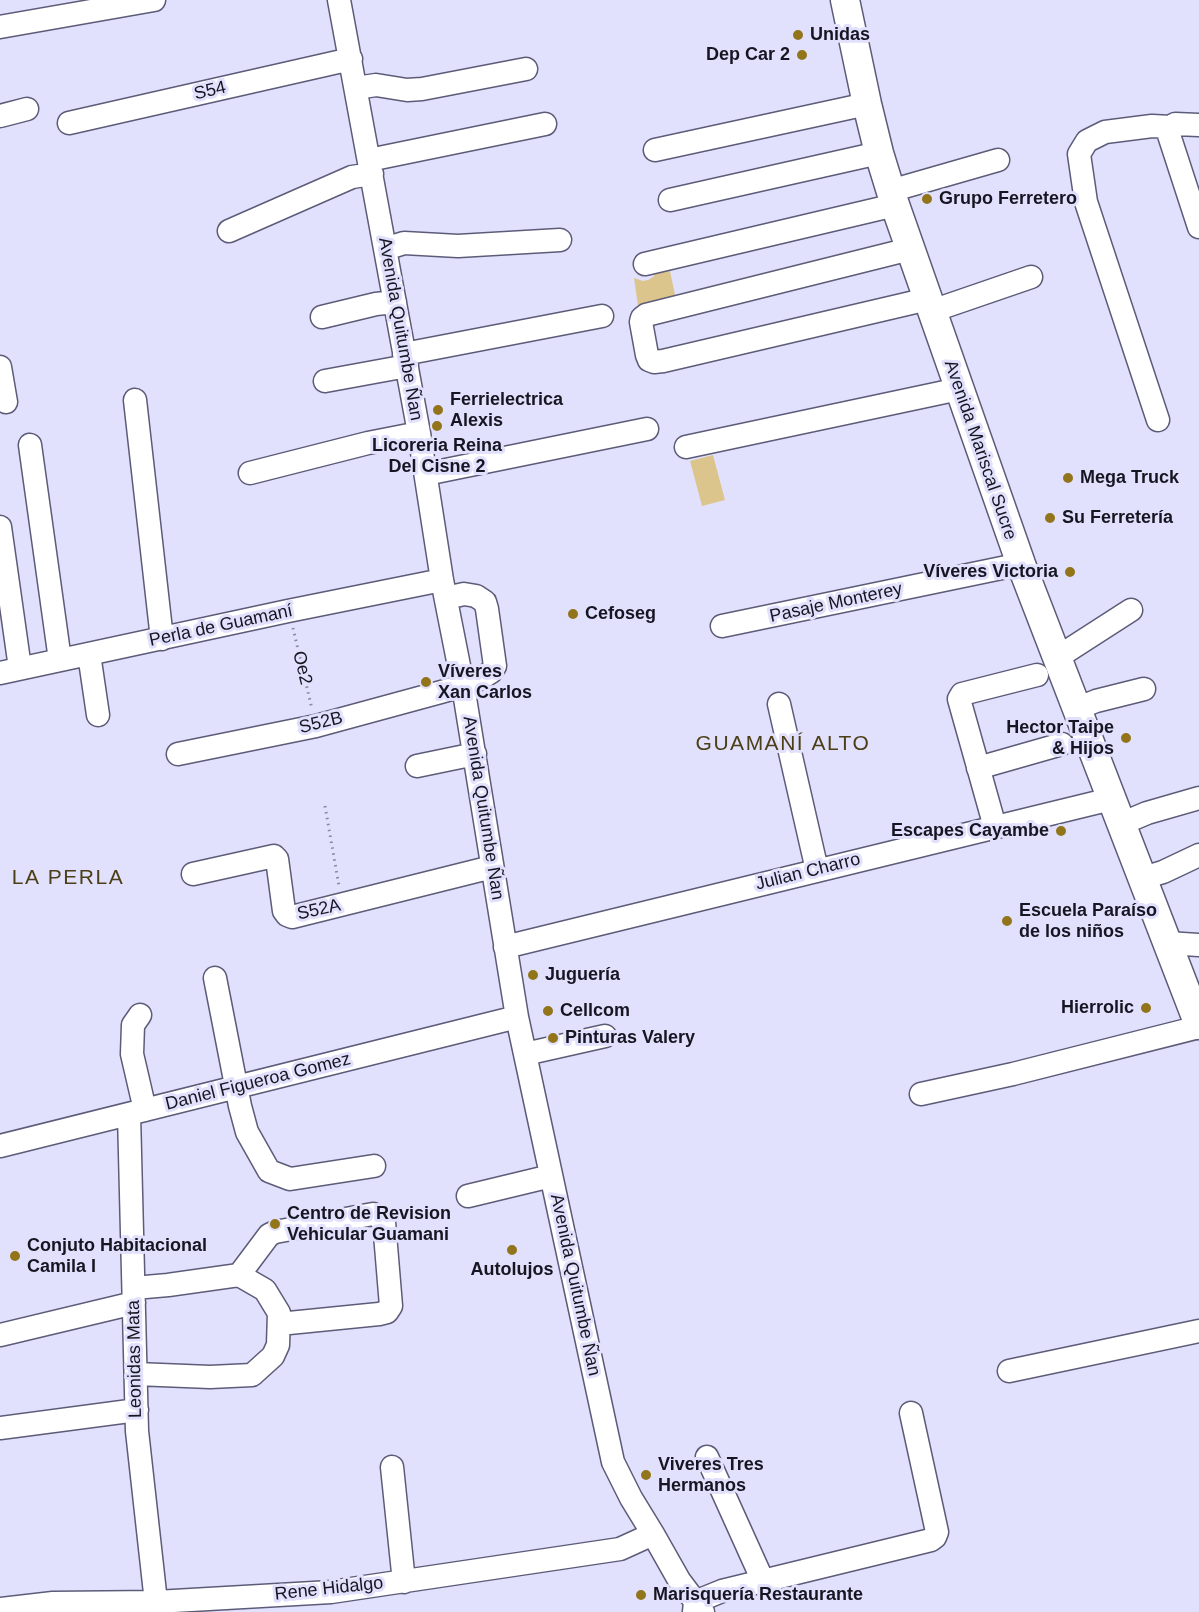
<!DOCTYPE html>
<html>
<head>
<meta charset="utf-8">
<style>
  body { margin:0 }
  canvas { display:block; background:#e1e1fd }
</style>
</head>
<body>
<canvas width="1199" height="1612"></canvas>
<script>
const ctx = document.querySelector('canvas').getContext('2d');
ctx.lineJoin = 'round';
function fillPath(path, color) { ctx.fillStyle = color; ctx.fill(path, 'evenodd'); }
const poly = rows => new Path2D(rows.map(r => 'M' + r).join(''));
function stroke(path, color, width, dash) { ctx.strokeStyle = color; ctx.lineWidth = width; ctx.lineCap = dash ? 'butt' : 'round'; ctx.setLineDash(dash || []); ctx.stroke(path); }
function write(font, color, halo, rows, align = 'center') {
  ctx.font = font + ' Helvetica,sans-serif'; ctx.lineWidth = 6; ctx.setLineDash([]); ctx.textBaseline = 'middle'; ctx.strokeStyle = halo; ctx.fillStyle = color; for (const [text, x, y, turn = 0] of rows) {
    ctx.save(); ctx.translate(x, y); ctx.rotate((+turn || 0) * Math.PI / 180); ctx.textAlign = isNaN(turn) ? turn : align; if (halo) ctx.strokeText(text, 0, 0); ctx.fillText(text, 0, 0); ctx.restore();
  }
}
const green = poly([
  [670,271,677,304,639,313,634,278,643,281,648,280,653,277,656,273],
  [713,455,725,500,702,506,690,461]
]);
const path = poly([
  [293,628,312,709],
  [325,806,339,886]
]);
const minor = poly([
  [339,0,419,433,442,580,463,686,517,1017,613,1462,631,1498,653,1534,679,1580,703,1612],
  [0,27,154,0],
  [356,88,376,85,407,90,422,89,526,69],
  [0,116,27,109],
  [69,123,351,59],
  [1199,125,1175,124,1171,127,1168,132,1199,227],
  [655,150,867,104],
  [369,160,545,124],
  [890,191,998,160],
  [670,200,879,153],
  [229,231,352,177,372,174],
  [385,249,404,243,458,246,560,240],
  [910,249,646,315,642,318,641,322,647,355,649,360,654,362,663,361,928,299],
  [645,264,895,205],
  [932,311,1031,277],
  [322,317,376,304,395,302],
  [404,354,602,316],
  [0,367,6,402],
  [325,381,407,366],
  [135,400,162,639],
  [1158,420,1086,202,1079,154,1087,141,1105,132,1152,126,1171,127],
  [30,445,60,660],
  [686,447,959,389],
  [250,473,368,443,419,433],
  [426,474,647,429],
  [0,527,20,668],
  [722,626,1021,564],
  [89,654,98,715],
  [1058,657,1131,610],
  [0,673,288,611,442,580],
  [779,704,817,870],
  [1076,709,1096,701,1144,689],
  [178,754,316,726,463,686,480,679,491,672,495,666,487,609,485,602,476,596,464,594,446,598],
  [417,766,475,754],
  [978,768,1062,744],
  [1121,824,1147,813,1199,798],
  [995,827,959,699,962,694,1037,675],
  [193,874,274,856,277,859,284,911,287,915,292,917,492,867],
  [1143,878,1163,872,1199,855],
  [1167,943,1199,945],
  [505,947,1111,799],
  [215,978,240,1106,247,1132,269,1171,290,1179,374,1166],
  [140,1015,133,1025,132,1054,145,1110],
  [525,1054,605,1036],
  [921,1094,1013,1074,1199,1027],
  [129,1114,137,1431,156,1602],
  [0,1146,517,1017],
  [468,1196,551,1176],
  [134,1288,168,1285,239,1275,269,1235,275,1232,373,1214,379,1217,384,1222,391,1306,387,1312,379,1314,279,1324],
  [0,1335,134,1303],
  [1009,1371,1199,1331],
  [136,1374,210,1377,252,1375,273,1356,278,1345,279,1313,265,1290,239,1275],
  [0,1428,137,1410],
  [707,1457,763,1581],
  [392,1467,404,1582],
  [0,1609,53,1603,156,1602,331,1592,620,1549,653,1534],
  [694,1612,695,1602,722,1591,931,1540,935,1537,937,1532,911,1413]
]);
const major = poly([
  [845,0,867,104,879,153,895,205,1021,564,1199,1025]
]);
const markers = [
  [798,35,6,"#92751b"],
  [802,55,6,"#92751b"],
  [927,199,6,"#92751b"],
  [438,410,6,"#92751b"],
  [437,426,6,"#92751b"],
  [1068,478,6,"#92751b"],
  [1050,518,6,"#92751b"],
  [1070,572,6,"#92751b"],
  [573,614,6,"#92751b"],
  [426,682,6,"#92751b"],
  [1126,738,6,"#92751b"],
  [1061,831,6,"#92751b"],
  [1007,921,6,"#92751b"],
  [533,975,6,"#92751b"],
  [1146,1008,6,"#92751b"],
  [548,1011,6,"#92751b"],
  [553,1038,6,"#92751b"],
  [275,1224,6,"#92751b"],
  [512,1250,6,"#92751b"],
  [15,1256,6,"#92751b"],
  [646,1475,6,"#92751b"],
  [641,1595,6,"#92751b"]
];
const poiNames = [
  ["Unidas",810,35],
  ["Dep Car 2",790,55,"right"],
  ["Grupo Ferretero",939,199],
  ["Ferrielectrica",450,400],
  ["Alexis",450,421],
  ["Licoreria Reina",437,446,"center"],
  ["Del Cisne 2",437,467,"center"],
  ["Mega Truck",1080,478],
  ["Su Ferretería",1062,518],
  ["Víveres Victoria",1058,572,"right"],
  ["Cefoseg",585,614],
  ["Víveres",438,672],
  ["Xan Carlos",438,693],
  ["Hector Taipe",1114,728,"right"],
  ["& Hijos",1114,749,"right"],
  ["Escapes Cayambe",1049,831,"right"],
  ["Escuela Paraíso",1019,911],
  ["de los niños",1019,932],
  ["Juguería",545,975],
  ["Hierrolic",1134,1008,"right"],
  ["Cellcom",560,1011],
  ["Pinturas Valery",565,1038],
  ["Centro de Revision",287,1214],
  ["Vehicular Guamani",287,1235],
  ["Conjuto Habitacional",27,1246],
  ["Camila I",27,1267],
  ["Autolujos",512,1270,"center"],
  ["Viveres Tres",658,1465],
  ["Hermanos",658,1486],
  ["Marisquería Restaurante",653,1595]
];
const streetNames = [
  ["S54",210,91,-13],
  ["Avenida Quitumbe Ñan",400,329,80],
  ["Avenida Mariscal Sucre",980,450,71],
  ["Pasaje Monterey",836,603,-12],
  ["Perla de Guamaní",221,626,-12],
  ["Oe2",302,668,76],
  ["S52B",321,723,-14],
  ["Avenida Quitumbe Ñan",483,808,81],
  ["Julian Charro",808,872,-14],
  ["S52A",319,910,-12],
  ["Daniel Figueroa Gomez",258,1082,-14],
  ["Avenida Quitumbe Ñan",575,1285,78],
  ["Leonidas Mata",135,1359,-91],
  ["Rene Hidalgo",329,1589,-6]
];
const quarterNames = [
  ["GUAMANÍ ALTO",783,744],
  ["LA PERLA",68,878]
];
fillPath(green, '#dbc58c');
stroke(minor, '#5c5c79', 25);
stroke(major, '#5c5c79', 31);
stroke(path, '#89899e', 3, [1.5, 4.5]);
stroke(minor, '#fff', 22);
stroke(major, '#fff', 28);
for (const [x, y, r, color] of markers) { const dot = new Path2D(); dot.arc(x, y, r, 0, 2 * Math.PI); ctx.fillStyle = color; ctx.fill(dot); stroke(dot, '#e1e1fd', 2); }
write('bold 18px', '#161622', '#e1e1fd', poiNames, 'left');
write('18px', '#161622', '#e1e1fd', streetNames);
ctx.letterSpacing = '1.5px';
write('21px', '#4c3e16', '#e1e1fd', quarterNames);
ctx.letterSpacing = '0px';
</script>
</body>
</html>
